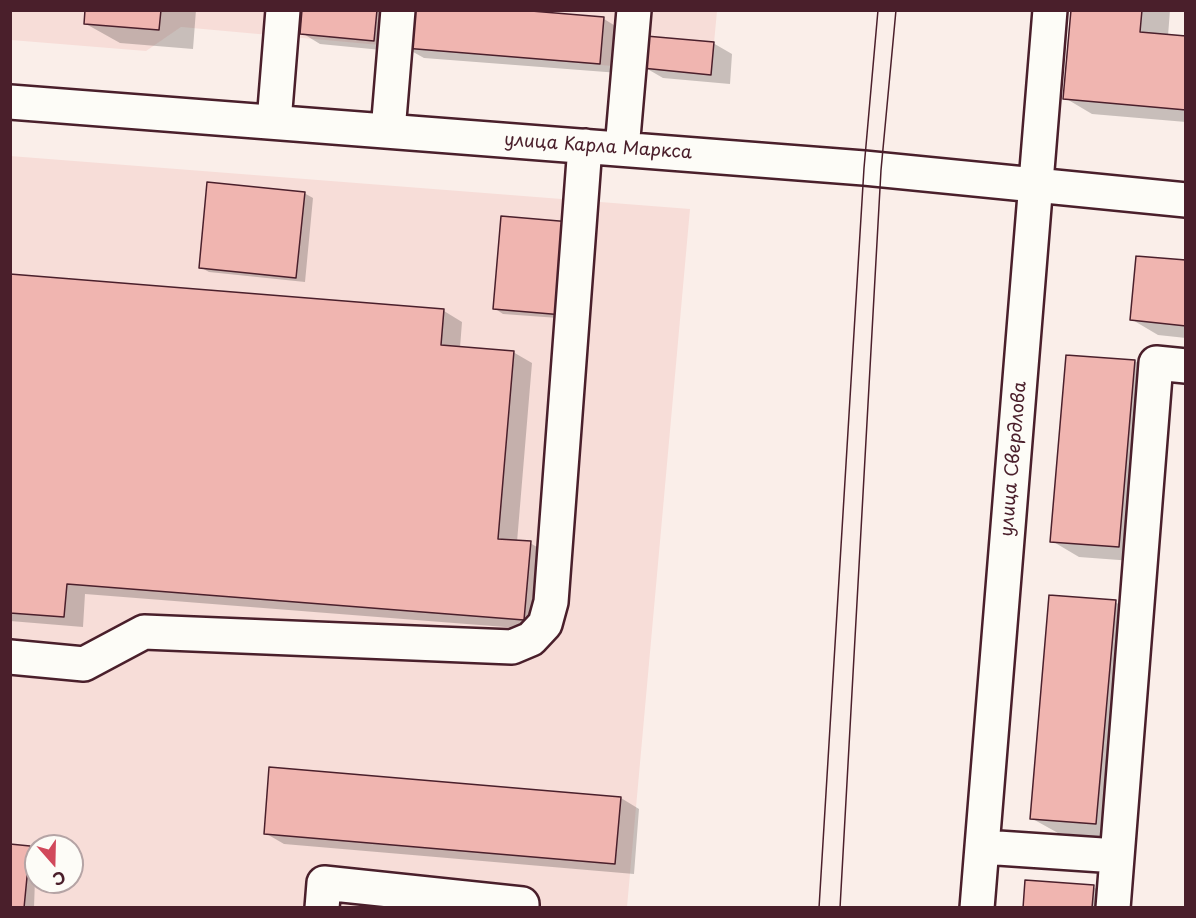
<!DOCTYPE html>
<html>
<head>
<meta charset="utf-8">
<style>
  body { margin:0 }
  #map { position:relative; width:1196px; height:918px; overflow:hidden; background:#faeee9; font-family:"Playpen Sans",sans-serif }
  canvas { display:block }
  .frame { position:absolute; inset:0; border:12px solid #4a1f2b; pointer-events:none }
  .north { position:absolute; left:24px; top:834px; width:60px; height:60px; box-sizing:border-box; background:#fdfcf7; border:2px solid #b5a4a5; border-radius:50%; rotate:160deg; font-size:16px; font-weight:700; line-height:24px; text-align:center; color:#4a1f2b }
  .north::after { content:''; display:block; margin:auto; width:21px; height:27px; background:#d1495b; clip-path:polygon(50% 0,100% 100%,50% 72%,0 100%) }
</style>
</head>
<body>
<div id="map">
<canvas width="1196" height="918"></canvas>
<div class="frame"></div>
<div class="north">С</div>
</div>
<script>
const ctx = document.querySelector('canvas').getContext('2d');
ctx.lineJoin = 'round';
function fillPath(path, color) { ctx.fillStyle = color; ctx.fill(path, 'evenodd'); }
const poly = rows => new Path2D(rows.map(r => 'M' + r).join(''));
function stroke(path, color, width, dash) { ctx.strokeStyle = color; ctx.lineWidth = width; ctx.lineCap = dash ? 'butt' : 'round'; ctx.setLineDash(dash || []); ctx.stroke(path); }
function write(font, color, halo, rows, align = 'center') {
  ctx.font = font + ' "Playpen Sans",sans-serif'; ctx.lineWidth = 6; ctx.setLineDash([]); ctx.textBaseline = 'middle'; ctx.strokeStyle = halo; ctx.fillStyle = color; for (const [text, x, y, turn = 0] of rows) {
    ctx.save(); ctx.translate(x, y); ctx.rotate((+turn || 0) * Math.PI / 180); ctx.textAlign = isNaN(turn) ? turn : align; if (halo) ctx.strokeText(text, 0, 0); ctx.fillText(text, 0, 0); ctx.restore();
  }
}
const built = poly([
  [10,11,717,11,711,75,181,27,146,51,11,40],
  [10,156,690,209,627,907,11,907],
  [36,846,72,846,72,882,36,882]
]);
const shadow = poly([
  [87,10,196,10,193,49,120,43,86,24],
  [304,10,397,10,392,51,320,44,302,33],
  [1073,10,1170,10,1168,36,1186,38,1186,122,1092,114,1065,98],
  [604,19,622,30,619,73,424,58,406,48],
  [713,43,732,54,730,84,663,78,644,67],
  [304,193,313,198,305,282,209,272,200,267],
  [571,223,572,319,503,314,494,308],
  [1186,262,1186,338,1158,335,1131,319],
  [10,276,444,311,462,322,460,348,513,352,532,363,517,542,530,543,549,554,543,630,85,594,83,627,10,621],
  [1135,361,1162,377,1146,562,1079,557,1052,541],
  [1115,602,1142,617,1123,839,1058,833,1031,818],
  [621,798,639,809,634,874,284,844,265,833],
  [10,846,30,848,36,851,34,908,10,908],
  [1093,887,1121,903,1120,908,1024,908]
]);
const building = poly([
  [85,10,161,10,159,30,84,24,85,10],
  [302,10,377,10,374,41,300,34,302,10],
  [407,10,519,10,604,17,600,64,404,48,407,10],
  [1071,10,1142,10,1140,32,1186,36,1186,110,1063,99,1071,10],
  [646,36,714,42,711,75,642,68,646,36],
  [207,182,305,192,296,278,199,268,207,182],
  [501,216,571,222,563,315,493,309,501,216],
  [1136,256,1186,260,1186,326,1130,320,1136,256],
  [10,274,444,309,441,345,514,351,498,539,531,541,524,620,67,584,64,617,10,613,10,274],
  [1066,355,1135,360,1119,547,1050,542,1066,355],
  [1049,595,1116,600,1096,824,1030,819,1049,595],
  [269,767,621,797,615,864,264,834,269,767],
  [10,844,30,846,24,908,10,908,10,844],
  [1025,880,1094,885,1092,908,1023,908,1025,880]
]);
const minor = poly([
  [10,102,864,168,1186,200],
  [274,122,283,10],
  [388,131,398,10],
  [622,149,634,10],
  [10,657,84,664,144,632,512,647,531,639,545,624,551,602,585,146],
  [983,847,1117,856],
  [322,908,324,883,522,904,522,908],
  [977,908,1050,10],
  [1113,908,1156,363,1186,366]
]);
const tram = poly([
  [819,908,864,168,878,10],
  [840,908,881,170,896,10]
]);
const streetNames = [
  ["улица Карла Маркса",598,147,4],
  ["улица Свердлова",1014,459,-85]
];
fillPath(built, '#f7ddd8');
fillPath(shadow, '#0003');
fillPath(building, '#f0b5b0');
stroke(building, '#4a1f2b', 1.5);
stroke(minor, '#4a1f2b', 38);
stroke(minor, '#fdfcf7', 33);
stroke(tram, '#4a1f2b', 1.5);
write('18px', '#4a1f2b', '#fdfcf7', streetNames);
</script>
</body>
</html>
